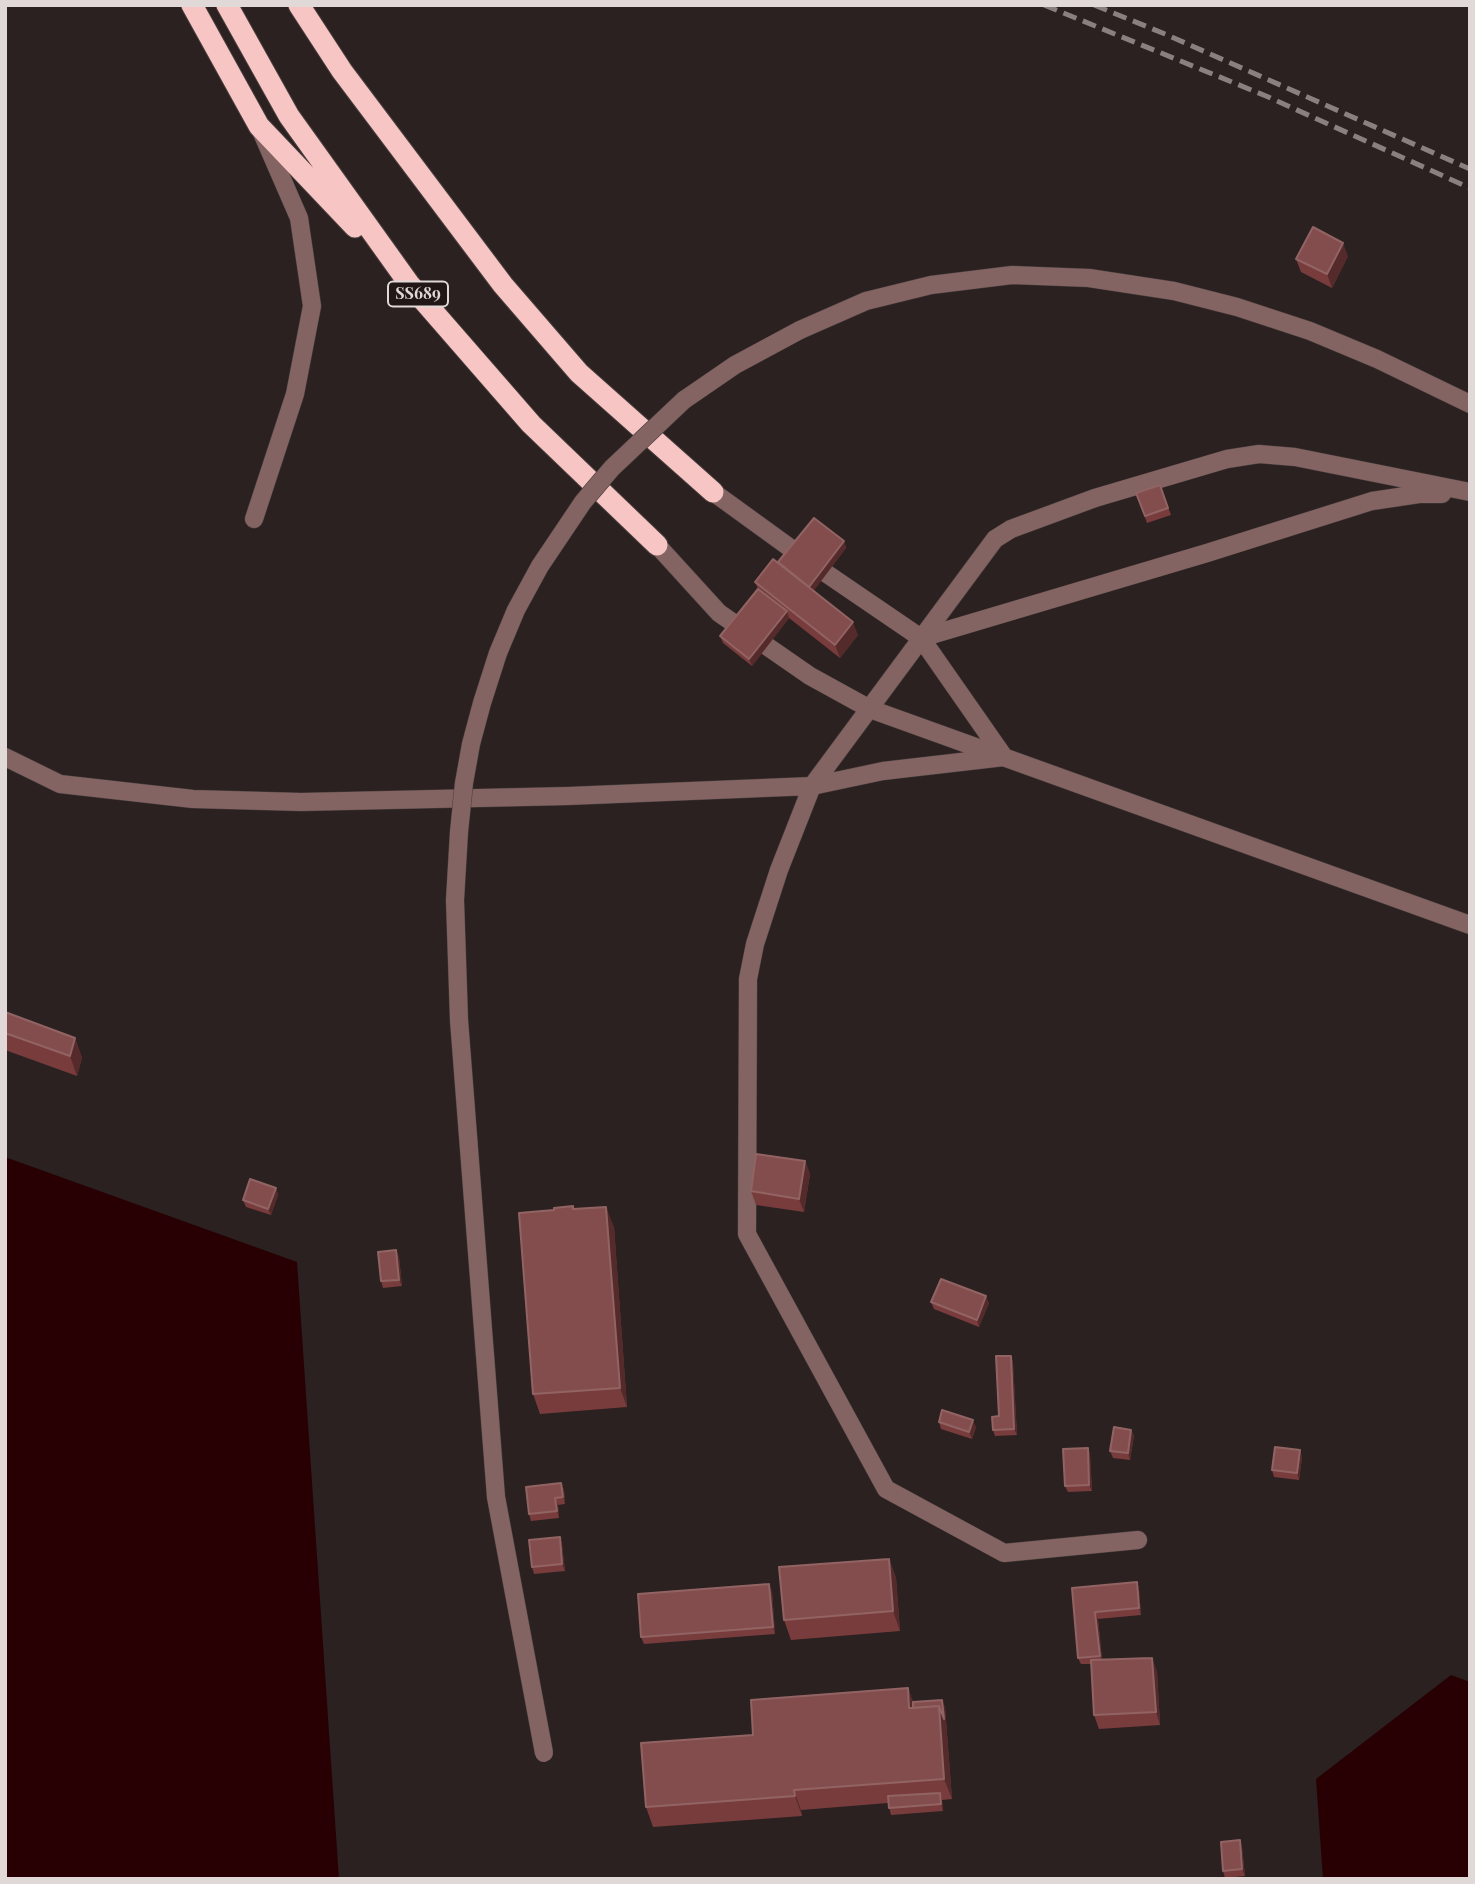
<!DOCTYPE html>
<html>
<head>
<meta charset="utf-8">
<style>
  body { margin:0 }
  #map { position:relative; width:1475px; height:1884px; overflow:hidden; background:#2b2120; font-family:"Playfair Display",serif }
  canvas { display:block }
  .frame { position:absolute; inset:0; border:7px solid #e0d9d8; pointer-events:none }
</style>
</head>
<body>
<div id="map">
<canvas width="1475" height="1884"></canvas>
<div class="frame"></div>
</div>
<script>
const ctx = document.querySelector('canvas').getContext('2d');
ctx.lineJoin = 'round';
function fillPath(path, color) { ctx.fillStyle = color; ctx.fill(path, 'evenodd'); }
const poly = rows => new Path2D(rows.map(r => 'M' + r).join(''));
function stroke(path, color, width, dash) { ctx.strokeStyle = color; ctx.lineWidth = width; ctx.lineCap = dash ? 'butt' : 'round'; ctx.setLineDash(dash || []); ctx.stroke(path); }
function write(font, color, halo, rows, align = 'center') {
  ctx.font = font + ' "Playfair Display",serif'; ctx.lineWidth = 6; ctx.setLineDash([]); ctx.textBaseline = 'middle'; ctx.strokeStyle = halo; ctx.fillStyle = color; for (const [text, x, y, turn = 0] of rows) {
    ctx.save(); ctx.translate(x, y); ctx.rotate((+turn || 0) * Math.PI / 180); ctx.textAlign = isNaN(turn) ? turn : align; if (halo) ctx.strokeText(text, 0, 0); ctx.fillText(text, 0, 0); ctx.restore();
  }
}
const water = poly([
  [5,1157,297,1262,339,1879,5,1879],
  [1451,1675,1470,1682,1470,1879,1323,1879,1316,1779]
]);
const minor = poly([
  [684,400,735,365,800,330,866,301,931,285,1012,275,1089,278,1174,291,1237,307,1310,331,1377,359,1470,404],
  [713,492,811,563,921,638,1004,757],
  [254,519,295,394,312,306,299,218,262,133],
  [657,545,719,613,810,676,870,709,1470,925],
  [921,638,1207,553,1372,501,1419,494,1442,494],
  [5,757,60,784,193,799,301,802,568,796,812,786,883,771,1004,757],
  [1138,1540,1004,1553,886,1489,747,1234,748,979,755,944,779,870,812,786,995,539,1011,529,1095,498,1227,459,1259,454,1295,457,1470,492]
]);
const highway = poly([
  [192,5,259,126,355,227],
  [227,5,289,116,410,285,531,424,657,545],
  [299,5,342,71,503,285,579,373,713,492]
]);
const rail = poly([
  [1044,5,1266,96,1470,188],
  [1094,5,1165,34,1470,169]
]);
const minorBridge = poly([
  [544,1753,496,1497,459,1020,455,900,459,832,464,783,471,744,482,703,498,653,516,610,540,566,583,502,612,468,684,400]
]);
const wall = poly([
  [1348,256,1332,288,1301,272,1296,259],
  [1160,485,1171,515,1147,523,1136,493],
  [844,541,846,548,814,590,858,635,840,658,789,618,752,666,723,643,720,636,758,589,755,582,778,562],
  [5,1012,75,1038,82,1058,77,1076,5,1050],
  [805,1161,810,1174,804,1212,756,1205,751,1191],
  [276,1188,278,1195,271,1215,246,1207,243,1200],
  [574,1209,614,1227,627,1407,540,1414,533,1394],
  [396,1250,399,1257,402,1286,383,1288,381,1281],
  [931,1302,989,1303,979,1327,934,1309],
  [1011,1356,1013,1363,1017,1435,995,1436,993,1430,999,1416],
  [939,1422,976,1427,972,1439,941,1429],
  [1131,1430,1134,1436,1130,1460,1113,1458,1110,1451],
  [1088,1448,1090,1455,1092,1491,1068,1492,1065,1486],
  [1302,1457,1299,1480,1274,1477,1272,1470],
  [561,1483,564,1490,565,1504,558,1505,559,1518,531,1521,529,1514],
  [560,1537,562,1544,565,1571,534,1574,532,1567],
  [889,1559,896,1578,900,1631,791,1640,784,1620],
  [1137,1582,1139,1589,1141,1615,1098,1619,1102,1659,1157,1671,1160,1725,1099,1729,1094,1715,1092,1664,1081,1664,1078,1658,1072,1588],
  [772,1591,775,1634,644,1644,641,1637],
  [908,1688,913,1702,945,1707,952,1799,942,1800,943,1811,891,1815,888,1803,801,1810,802,1816,653,1827,646,1807,753,1735],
  [1242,1847,1245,1876,1225,1878,1223,1871]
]);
const shadedWall = poly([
  [1343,243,1348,256,1332,288,1327,274],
  [844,541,846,548,809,597,806,590],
  [787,611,789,618,752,666,749,659],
  [853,622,858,635,840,658,835,645],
  [75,1038,82,1058,77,1076,70,1056],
  [805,1161,810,1174,804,1212,799,1199],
  [276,1188,278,1195,271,1215,268,1209],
  [606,1207,614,1227,627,1407,620,1388],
  [396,1250,399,1257,402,1286,399,1280],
  [986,1296,989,1303,979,1327,977,1320],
  [1011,1356,1013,1363,1017,1435,1014,1429],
  [973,1420,976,1427,972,1439,969,1432],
  [1131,1430,1134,1436,1130,1460,1128,1453],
  [1088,1448,1090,1455,1092,1491,1089,1485],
  [1300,1450,1302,1457,1299,1480,1297,1473],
  [561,1483,564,1490,565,1504,563,1497],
  [555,1498,558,1505,559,1518,557,1511],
  [560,1537,562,1544,565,1571,562,1564],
  [889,1559,896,1578,900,1631,893,1611],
  [1137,1582,1139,1589,1141,1615,1139,1608],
  [769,1584,772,1591,775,1634,773,1627],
  [1095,1612,1098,1619,1102,1663,1100,1656],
  [1152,1658,1157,1671,1160,1725,1156,1712],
  [908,1688,915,1708,909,1708],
  [942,1700,945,1707,952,1799,944,1779,939,1706],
  [794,1790,801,1810,802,1816,795,1796],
  [940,1793,942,1800,943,1811,941,1804],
  [1240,1840,1242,1847,1245,1876,1242,1869]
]);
const building = poly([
  [1313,227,1343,243,1327,274,1296,259,1313,227],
  [1160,485,1168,508,1145,516,1136,493,1160,485],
  [814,518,844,541,809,587,778,562,814,518],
  [773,559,853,622,835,645,755,582,773,559],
  [758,589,787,611,749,659,720,636,758,589],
  [5,1012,75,1038,70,1056,5,1033,5,1012],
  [756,1154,805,1161,799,1199,751,1191,756,1154],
  [250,1179,276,1188,268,1209,243,1200,250,1179],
  [573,1206,573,1209,606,1207,620,1388,533,1394,519,1213,554,1210,554,1208,573,1206],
  [396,1250,399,1280,381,1281,378,1252,396,1250],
  [941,1279,986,1296,977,1320,931,1302,941,1279],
  [996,1356,1011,1356,1014,1429,993,1430,992,1417,999,1416,996,1356],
  [942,1410,973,1420,969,1432,939,1422,942,1410],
  [1114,1427,1131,1430,1128,1453,1110,1451,1114,1427],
  [1275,1447,1300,1450,1297,1473,1272,1470,1275,1447],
  [1088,1448,1089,1485,1065,1486,1063,1449,1088,1448],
  [561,1483,563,1497,555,1498,557,1511,529,1514,526,1487,561,1483],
  [560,1537,562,1564,532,1567,529,1540,560,1537],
  [889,1559,893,1611,784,1620,779,1567,889,1559],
  [1137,1582,1139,1608,1095,1612,1100,1656,1078,1658,1072,1588,1137,1582],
  [769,1584,773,1627,641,1637,638,1594,769,1584],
  [1152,1658,1156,1712,1094,1715,1091,1660,1152,1658],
  [908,1688,909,1708,939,1706,944,1779,794,1790,795,1796,646,1807,641,1743,753,1735,751,1700,908,1688],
  [942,1700,944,1719,939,1706,913,1708,913,1702,942,1700],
  [940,1793,941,1804,889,1808,888,1796,940,1793],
  [1240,1840,1242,1869,1223,1871,1221,1842,1240,1840]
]);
const shields = [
  [418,294,60]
];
const shieldNames = [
  ["SS689",418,294]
];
fillPath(water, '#280003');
stroke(minor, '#483e3d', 19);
stroke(highway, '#483e3d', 23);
stroke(minor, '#836462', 18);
stroke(highway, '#f7c6c4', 21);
stroke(rail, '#898180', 5, [14, 7]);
stroke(minorBridge, '#483e3d', 19, []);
stroke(minorBridge, '#836462', 18);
fillPath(wall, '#793c3d');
fillPath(shadedWall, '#552a2a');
fillPath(building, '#844d4d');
stroke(building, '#926363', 2);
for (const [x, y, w] of shields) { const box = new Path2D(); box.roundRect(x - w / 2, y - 12.5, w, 25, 5); ctx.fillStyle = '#211717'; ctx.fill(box); stroke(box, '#e0d9d8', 2); }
write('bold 16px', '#e0d9d8', null, shieldNames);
</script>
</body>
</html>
